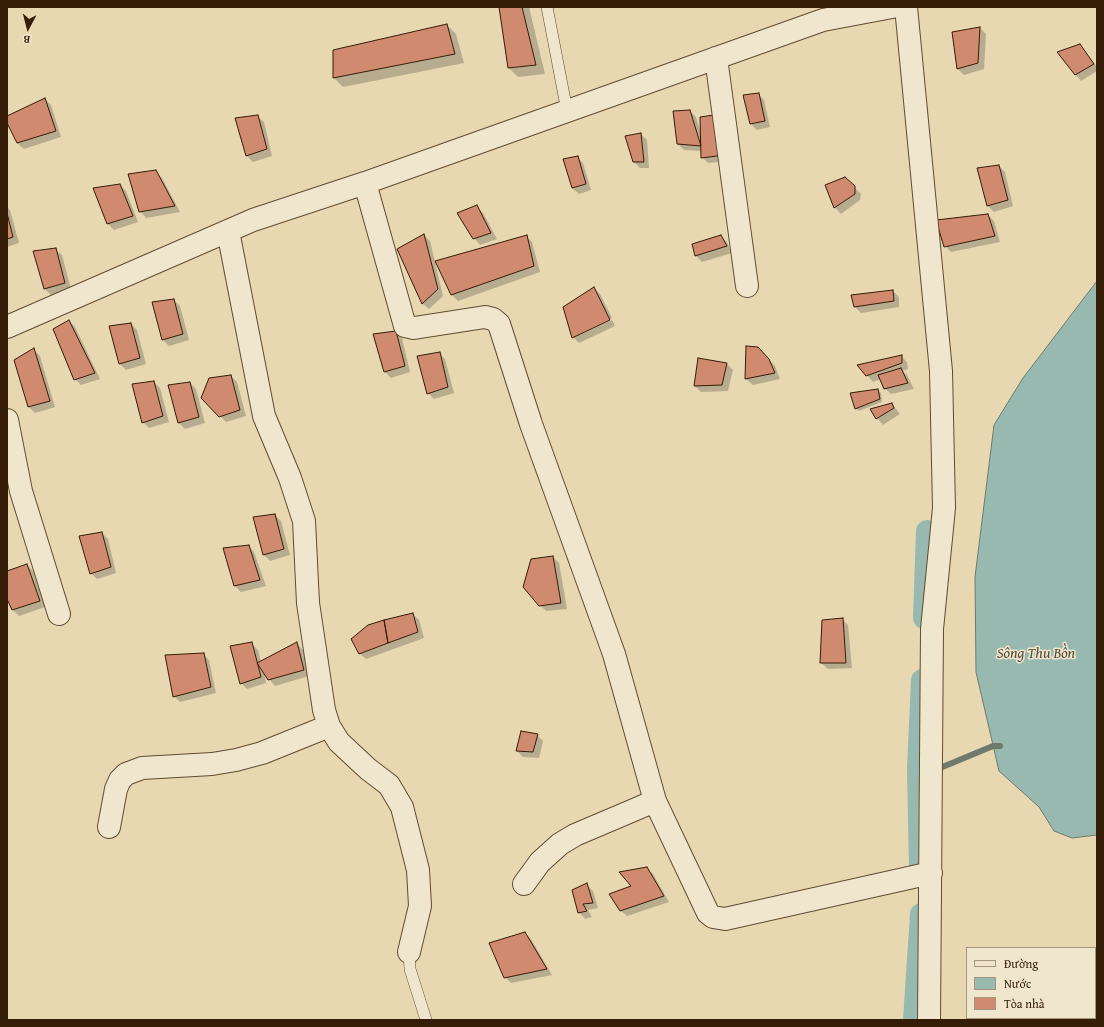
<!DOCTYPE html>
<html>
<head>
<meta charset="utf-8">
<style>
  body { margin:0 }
  #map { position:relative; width:1104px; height:1027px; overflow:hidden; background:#e7d8b2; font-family:"Gentium Book Plus",serif }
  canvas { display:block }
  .frame { position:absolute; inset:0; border:8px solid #341c07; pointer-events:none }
  .legend { position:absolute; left:966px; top:947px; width:130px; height:72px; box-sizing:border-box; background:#efe6cd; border:1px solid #a4957e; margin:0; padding:5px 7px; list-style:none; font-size:12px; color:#341c07 }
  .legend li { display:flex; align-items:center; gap:8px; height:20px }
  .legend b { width:20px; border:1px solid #a4957e }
  .north { position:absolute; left:8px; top:8px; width:40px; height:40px; -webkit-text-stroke:3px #efe6cd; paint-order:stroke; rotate:187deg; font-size:11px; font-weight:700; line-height:16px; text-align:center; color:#341c07 }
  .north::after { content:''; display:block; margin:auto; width:14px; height:18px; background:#341c07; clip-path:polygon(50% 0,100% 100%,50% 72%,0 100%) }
</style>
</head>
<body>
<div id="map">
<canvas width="1104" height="1027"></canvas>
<div class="frame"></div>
<ul class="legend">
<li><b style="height:5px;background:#efe6cd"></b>Đường</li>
<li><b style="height:11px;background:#97b9b0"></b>Nước</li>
<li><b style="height:11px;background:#cf8a6f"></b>Tòa nhà</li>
</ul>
<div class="north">B</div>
</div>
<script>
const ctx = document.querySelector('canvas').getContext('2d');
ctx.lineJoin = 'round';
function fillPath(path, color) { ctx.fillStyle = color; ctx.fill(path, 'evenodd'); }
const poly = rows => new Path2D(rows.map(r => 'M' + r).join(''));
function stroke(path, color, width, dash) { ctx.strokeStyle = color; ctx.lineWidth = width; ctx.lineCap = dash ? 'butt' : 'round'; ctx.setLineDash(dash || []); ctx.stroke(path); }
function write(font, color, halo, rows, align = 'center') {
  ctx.font = font + ' "Gentium Book Plus",serif'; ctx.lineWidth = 3; ctx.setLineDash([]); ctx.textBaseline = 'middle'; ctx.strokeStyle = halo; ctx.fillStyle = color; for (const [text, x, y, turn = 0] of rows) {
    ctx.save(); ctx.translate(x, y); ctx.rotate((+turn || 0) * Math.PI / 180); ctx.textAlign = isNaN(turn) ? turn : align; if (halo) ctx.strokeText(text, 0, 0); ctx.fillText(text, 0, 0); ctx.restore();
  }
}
const water = poly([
  [1097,281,1097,835,1072,838,1054,831,1039,807,999,771,976,672,975,577,994,425,1023,378,1097,281]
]);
const shadow = poly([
  [500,7,529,7,545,74,518,77,509,68],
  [447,25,456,34,464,63,343,87,334,78,334,51],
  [980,28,986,34,984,69,964,75,958,69,953,33],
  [1080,45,1097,67,1097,71,1081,81,1075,74],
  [758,94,764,100,770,127,757,130,751,124,744,96],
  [45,99,51,105,61,137,24,149,17,143,7,117],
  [690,111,696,117,701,133,730,161,708,163,702,157,702,151,684,150,678,144],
  [257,116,264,122,272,156,253,162,246,155],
  [641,134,647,140,649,168,640,168,634,162],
  [577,157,583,163,591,190,579,194,572,188],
  [999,166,1005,172,1013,206,994,212,988,206,978,169],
  [155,171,162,178,180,212,146,218,140,211],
  [845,178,861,194,860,200,841,214,835,208,827,186],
  [120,185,126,191,138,222,114,230,108,224],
  [7,207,10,210,19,243,7,247],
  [477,207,483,213,497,239,480,245,474,238],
  [988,215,994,221,1000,242,951,252,945,246],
  [424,235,430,241,443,296,429,309,423,304,398,250],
  [526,236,532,242,540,272,458,301,451,294],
  [720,236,727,242,732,253,702,262,696,256],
  [55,249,62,255,71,289,51,295,45,289,35,252],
  [594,288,600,294,612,318,575,335,575,337,612,320,615,326,579,343,573,337],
  [893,291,899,297,899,307,861,313,855,307],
  [174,300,180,306,189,340,169,346,163,340],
  [69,321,75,327,100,379,81,385,75,379],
  [131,324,137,330,146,364,126,370,120,364],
  [395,332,402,338,410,372,391,378,385,372],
  [758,348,775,366,780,379,753,385,746,379],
  [34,350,40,356,55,407,35,413,29,407,16,360],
  [439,353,445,359,454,393,434,399,428,393],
  [901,356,907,362,908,369,903,371,907,375,914,389,891,394,885,388,881,379,873,382,867,375],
  [699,359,727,364,733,370,728,391,701,392,695,386],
  [231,376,237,382,246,416,226,422,202,397],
  [154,382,160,388,169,422,149,428,143,422],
  [190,383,196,389,205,423,185,429,179,423,169,386],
  [878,390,881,393,882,402,859,411,856,408],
  [892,404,900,414,883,425,877,418],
  [275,515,281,521,290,555,270,561,264,555],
  [102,533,108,539,116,573,97,579,91,573],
  [248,546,254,552,266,586,241,592,235,586,225,549],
  [553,557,559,563,567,609,546,611,540,605,532,560],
  [27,565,33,571,45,607,19,616,13,610,7,597,7,572],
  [413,614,419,620,424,638,366,659,359,653],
  [842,619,848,625,852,668,828,669,821,663],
  [252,644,258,650,261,662,297,644,303,650,309,676,275,686,264,673,266,683,247,689,241,683],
  [203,654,209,660,216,693,180,702,174,696],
  [537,735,543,741,539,758,523,757,517,751],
  [647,868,653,874,669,902,627,916,620,910,633,886],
  [587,885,593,891,598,908,588,910,592,917,585,919,579,912],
  [525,933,531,939,552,975,511,983,505,977]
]);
const stream = poly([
  [940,768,993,746,1000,746]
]);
const canal = poly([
  [924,618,927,531],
  [920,871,918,768,922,680],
  [914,1020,921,914]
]);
const building = poly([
  [499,7,522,7,536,65,508,68,499,7],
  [447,24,455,54,333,78,333,50,447,24],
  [980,27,978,63,957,69,952,32,980,27],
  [1080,44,1094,64,1075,75,1057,52,1080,44],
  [759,93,765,121,750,124,743,95,759,93],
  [45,98,56,131,17,143,7,123,7,116,45,98],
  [690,110,701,146,677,144,673,111,690,110],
  [721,114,725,155,701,158,700,117,721,114],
  [258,115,267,149,246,156,235,118,258,115],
  [641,133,644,162,633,162,625,136,641,133],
  [578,156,586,184,572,188,563,159,578,156],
  [999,165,1008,200,987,206,977,168,999,165],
  [156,170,175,206,139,212,128,174,156,170],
  [845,177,855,186,855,194,834,208,825,185,845,177],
  [120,184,133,216,107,224,93,188,120,184],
  [477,205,491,233,473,239,457,213,477,205],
  [7,213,13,237,7,239,7,213],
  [988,214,995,236,944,247,936,220,988,214],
  [424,234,438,289,422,304,397,249,424,234],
  [527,235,534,266,451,295,435,261,527,235],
  [721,235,727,246,695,256,692,244,721,235],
  [56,248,65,283,44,289,33,251,56,248],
  [594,287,610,320,572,338,563,307,594,287],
  [893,290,894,301,854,307,851,295,893,290],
  [174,299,183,334,162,340,152,302,174,299],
  [69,320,95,373,74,380,53,329,69,320],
  [131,323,140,358,119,364,109,326,131,323],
  [396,331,405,366,384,372,373,334,396,331],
  [746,346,758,347,769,359,775,373,745,379,746,346],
  [34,348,50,401,28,407,14,360,34,348],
  [440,352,448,387,427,394,417,356,440,352],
  [902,355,902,363,866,376,857,365,902,355],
  [698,358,727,363,722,385,694,386,698,358],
  [901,368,908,383,884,389,878,375,901,368],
  [231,375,240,410,219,417,201,398,209,378,231,375],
  [154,381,163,416,142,423,132,384,154,381],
  [190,382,199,417,178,423,168,385,190,382],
  [878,389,880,399,855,409,850,393,878,389],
  [892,403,894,408,876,419,870,409,892,403],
  [275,514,284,549,263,555,253,517,275,514],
  [102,532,111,567,90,574,79,536,102,532],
  [249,545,260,580,234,586,223,548,249,545],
  [553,556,561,603,539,606,523,587,531,559,553,556],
  [27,564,40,601,12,610,7,599,7,571,27,564],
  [413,613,418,632,388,643,384,620,413,613],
  [843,618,846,663,820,663,822,620,843,618],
  [384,620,388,643,359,654,351,639,368,625,384,620],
  [252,642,261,677,240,684,230,646,252,642],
  [297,642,304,670,268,680,257,663,297,642],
  [204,653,211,687,173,697,165,655,204,653],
  [521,731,538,734,533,752,516,751,521,731],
  [647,867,664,896,620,911,609,894,631,886,619,872,647,867],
  [587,883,593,903,583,904,587,911,578,913,572,890,587,883],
  [525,932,547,969,504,978,489,943,525,932]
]);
const lane = poly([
  [547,7,567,111],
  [409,952,410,969,426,1020]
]);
const street = poly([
  [906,7,941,371,944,508,932,629,929,1020],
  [716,58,747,286],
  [365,183,405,326,414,328,485,317,493,319,499,324,531,424,614,654,655,801,708,913,713,917,725,919,931,873],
  [228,231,264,416,290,478,304,521,308,603,324,710,329,726,339,742,368,769,389,785,402,807,418,870,420,906,409,952],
  [7,327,253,220,365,183,823,20,892,7],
  [7,420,21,491,59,614],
  [109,827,116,789,120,780,126,774,142,768,212,764,236,760,262,753,329,726],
  [524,884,540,862,560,844,575,835,655,801]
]);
const waterNames = [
  ["Sông Thu Bồn",1036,654]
];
fillPath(water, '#97b9b0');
stroke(water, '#6f7a6c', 1);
fillPath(shadow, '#0003');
stroke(stream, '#6f7a6c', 6);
stroke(canal, '#97b9b0', 22);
fillPath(building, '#cf8a6f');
stroke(building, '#341c07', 1);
stroke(lane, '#614b32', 12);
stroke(street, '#614b32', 24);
stroke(lane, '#efe6cd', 11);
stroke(street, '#efe6cd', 22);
write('italic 15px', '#524b3a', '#efe6cd', waterNames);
</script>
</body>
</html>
